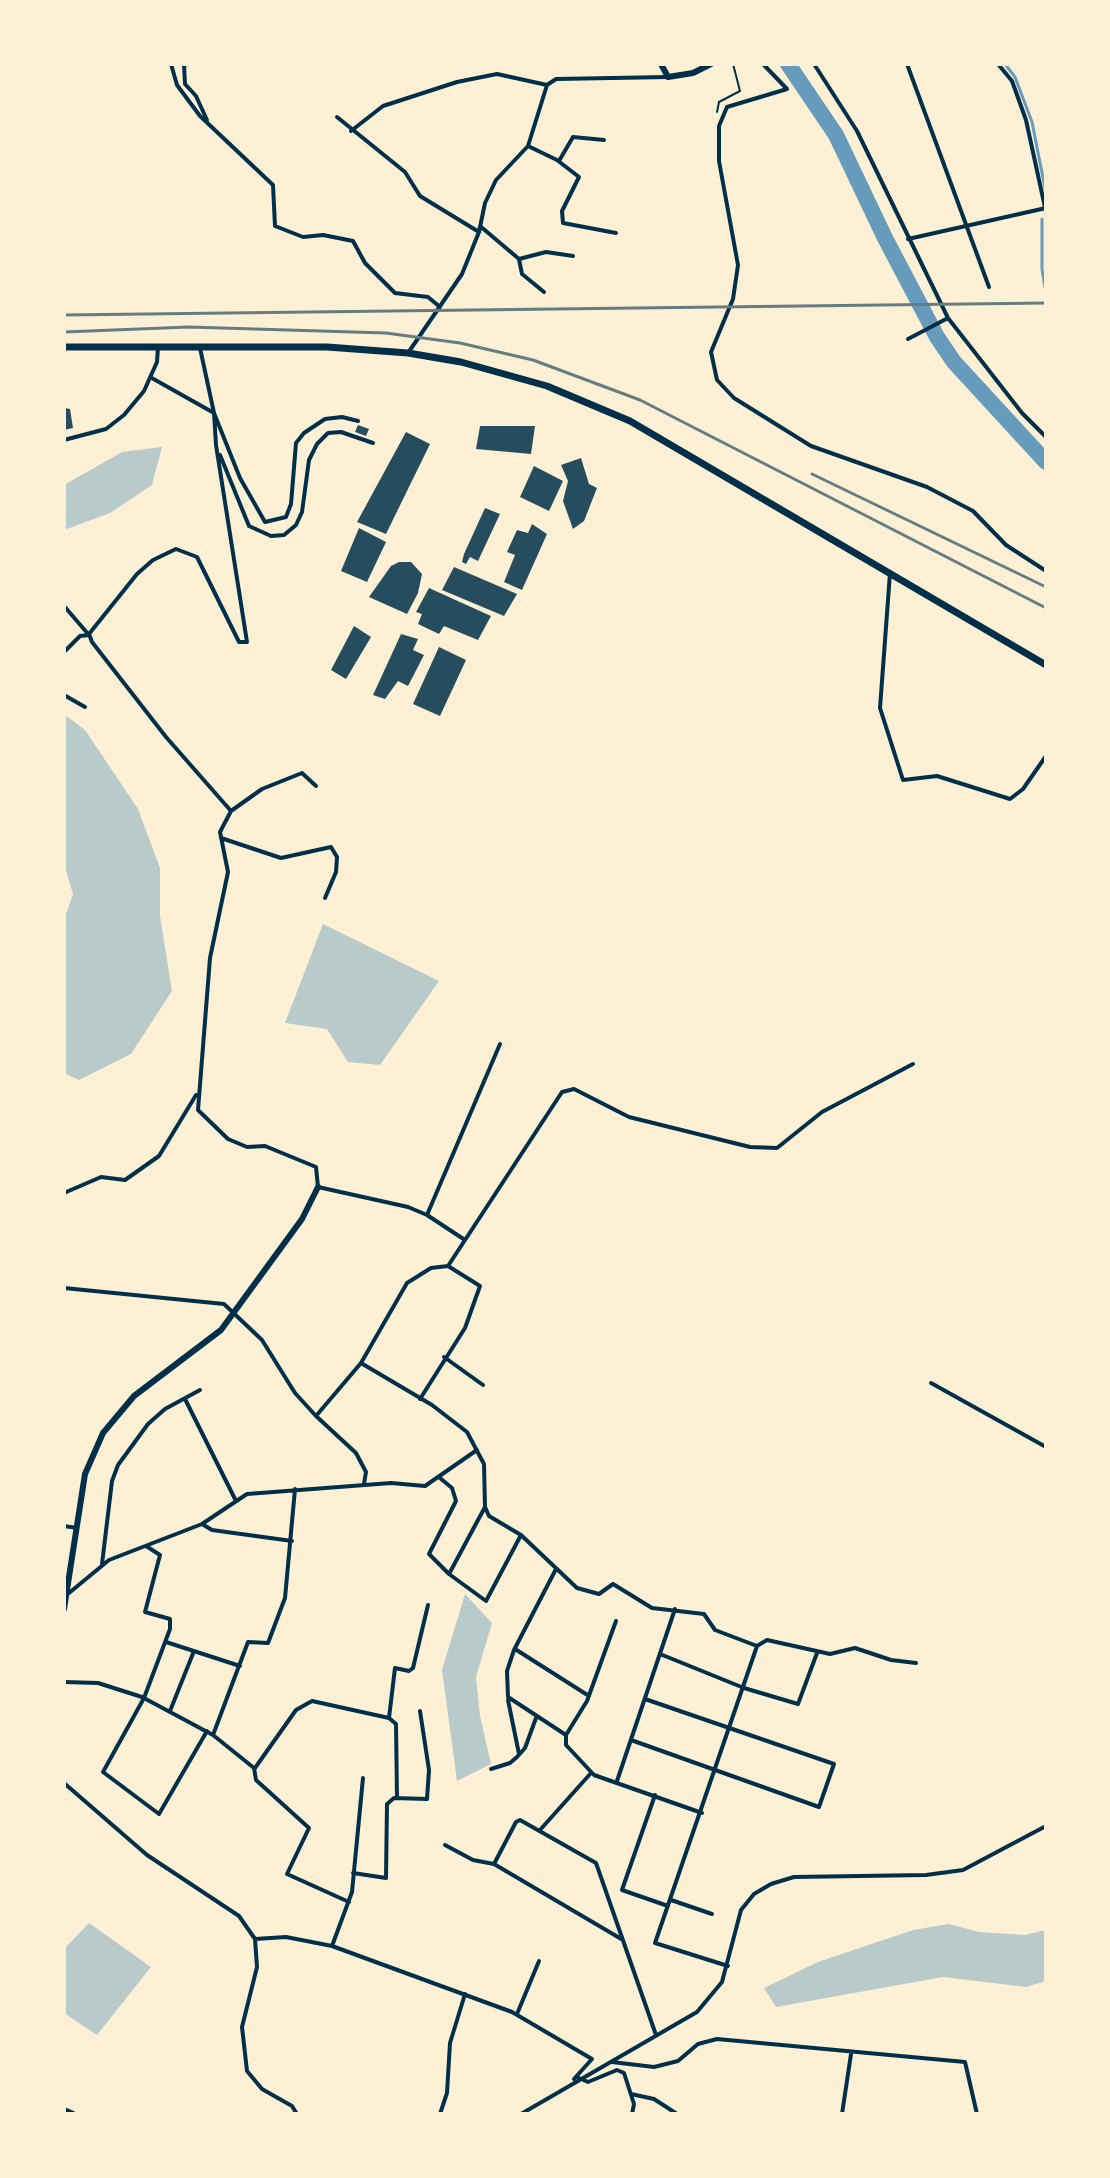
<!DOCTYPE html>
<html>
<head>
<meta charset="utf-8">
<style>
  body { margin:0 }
  #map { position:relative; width:1110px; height:2178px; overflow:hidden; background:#fdf0d5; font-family:Montserrat,sans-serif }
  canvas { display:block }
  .frame { position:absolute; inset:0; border:66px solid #fdf0d5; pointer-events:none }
</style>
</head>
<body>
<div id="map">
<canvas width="1110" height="2178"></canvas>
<div class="frame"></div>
</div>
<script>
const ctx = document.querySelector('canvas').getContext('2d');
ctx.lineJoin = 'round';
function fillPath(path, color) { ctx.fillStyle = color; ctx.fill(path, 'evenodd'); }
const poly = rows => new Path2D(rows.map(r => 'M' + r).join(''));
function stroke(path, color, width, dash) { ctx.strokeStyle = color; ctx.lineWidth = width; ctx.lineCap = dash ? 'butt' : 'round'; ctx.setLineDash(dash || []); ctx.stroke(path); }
const green = poly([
  [162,447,152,485,110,513,64,530,64,485,122,452],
  [64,714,85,730,138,809,160,868,160,916,172,991,131,1054,79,1080,64,1073,64,920,73,894,64,864],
  [323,924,439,981,380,1065,348,1062,327,1029,285,1023],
  [465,1594,492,1623,476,1677,480,1716,491,1764,457,1781,442,1670],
  [89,1923,151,1967,97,2035,64,2013,64,1949],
  [949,1924,979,1932,1025,1935,1046,1930,1046,1981,1026,1987,943,1977,776,2007,764,1988,818,1962,913,1930]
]);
const stream = poly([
  [1005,64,1015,77,1032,122,1046,193],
  [1042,219,1042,269,1045,287]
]);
const river = poly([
  [788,64,836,135,885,238,937,337,954,362,1046,462]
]);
const building = poly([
  [64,408,70,409,73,428,64,430],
  [358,425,369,429,366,436,355,432],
  [480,426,535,426,531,454,476,449],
  [406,432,430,444,386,534,357,522],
  [581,458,589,484,597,488,584,521,573,529,563,501,568,481,561,465],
  [534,466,563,481,549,511,520,497],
  [485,508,500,514,478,561,470,557,466,564,462,562,464,554],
  [532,524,547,534,522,590,504,582,515,555,507,552,517,530,528,533],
  [359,528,386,542,367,582,341,571],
  [399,562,411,562,422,574,418,593,407,614,369,597,391,566],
  [454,567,517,594,504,616,442,590],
  [429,588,491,616,478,640,444,626,439,634,418,624,422,614,416,612],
  [354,626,371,637,346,679,331,670],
  [401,634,418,639,413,650,424,655,408,686,398,681,385,699,373,695],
  [439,647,466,660,440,716,413,704]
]);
const path = poly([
  [717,112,719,102,740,91,733,64]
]);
const minor = poly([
  [171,64,177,85,200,116,273,185,275,226,303,237,323,235,353,241,365,263,395,293,428,297,440,307],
  [187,64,184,65,185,84,196,96,207,120],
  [763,64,787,89,727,107,719,126,719,161,738,265,733,299,711,352,717,380,734,398,811,446,927,487,973,511,1006,545,1046,571],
  [814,64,857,131,948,318,1022,413,1046,437],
  [907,64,989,287],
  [998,64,1012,81,1026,120,1046,212],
  [337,117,405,172,420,196,479,232],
  [351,131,383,106,457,82,497,74,547,85],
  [528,146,557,160,579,177,562,211,563,223,616,233],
  [559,161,573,137,604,140],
  [480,226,519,259,522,274,544,292],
  [908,239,1046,208],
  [519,259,546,252,573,256],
  [908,339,948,318],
  [200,348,214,413,216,445,247,642,239,642,197,557,176,549,153,560,137,574,89,634,92,642,166,737,231,811],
  [408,353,462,274,479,232,485,203,496,180,528,146,547,85,556,79,668,77],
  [150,377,214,413,240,478,265,522,286,517,291,504,296,443,304,433,325,419,342,417,358,421],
  [64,440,106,429,124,415,144,391,157,362,158,347],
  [220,455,249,526,271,536,284,535,296,525,302,512,309,460,317,444,328,433,341,432,373,443],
  [890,573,880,708,903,780,937,776,1010,799,1023,789,1046,756],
  [64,606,89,635,80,636,64,652],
  [64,695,85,707],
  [316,786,302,773,262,789,231,811,220,832,228,872,210,958,198,1110,228,1139,247,1147,265,1146,316,1167,318,1187,408,1207,427,1215,465,1240],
  [221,838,281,858,331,847,337,857,336,872,325,898],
  [64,1193,101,1177,125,1180,159,1156,196,1095],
  [427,1215,500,1044],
  [64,1288,224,1304,262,1340,295,1393,316,1416,361,1363,407,1283,431,1268,448,1266],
  [444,1357,483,1385],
  [361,1363,432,1405,467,1432,484,1464,485,1507,489,1516,521,1535,577,1588,599,1594,613,1584,652,1608,704,1614,715,1630,757,1646],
  [931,1383,1046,1447],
  [185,1399,236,1501],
  [420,1399,465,1328,480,1286,448,1266,562,1092,574,1089,629,1117,750,1147,777,1148,822,1112,913,1064],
  [316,1416,356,1453,366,1472,364,1484],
  [440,1478,452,1488,456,1501,429,1554,449,1574],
  [485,1507,449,1574,486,1601,521,1535],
  [202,1524,212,1530,292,1541],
  [64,1526,77,1528],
  [146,1546,160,1555,145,1612,170,1619,170,1629,144,1698,103,1772,159,1814,207,1731],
  [102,1564,112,1481,118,1465,148,1424,165,1409,200,1390],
  [556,1569,514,1650,507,1671,508,1697,566,1735],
  [69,1593,109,1560,202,1524,247,1494,391,1483,425,1486,477,1450],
  [616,1621,587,1701,566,1735,566,1745,594,1775,702,1813],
  [166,1642,240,1666],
  [515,1649,589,1696],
  [660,1654,744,1688,798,1704,817,1653],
  [64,1682,98,1683,142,1697,213,1735,254,1768,256,1780,309,1828,287,1874,349,1902],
  [508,1700,519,1754],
  [170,1711,194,1651],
  [213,1735,248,1642,268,1643,285,1598,295,1489],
  [631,1740,819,1807,834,1764,645,1699],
  [255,1768,296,1710,312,1701,389,1718],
  [491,1769,510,1763,517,1757,525,1748,536,1718],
  [617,1781,675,1609],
  [64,1783,147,1855,239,1916,255,1939,257,1967,242,2027,247,2071,262,2089,292,2106,297,2114],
  [655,1795,622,1890,668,1906],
  [397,1798,396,1724,389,1718,395,1668,409,1671,413,1668,428,1605],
  [540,1830,591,1773],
  [445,1845,473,1860,494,1864,623,1940],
  [494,1864,516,1822,520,1820,596,1863,656,2035],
  [353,1873,386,1878,387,1804,394,1798,427,1799,429,1770,420,1711],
  [671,1900,712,1914],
  [255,1939,286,1937,332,1946,512,2012,592,2059,574,2079],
  [332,1946,352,1892,363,1778],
  [728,1966,655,1943,757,1646,767,1640,830,1654,855,1648,891,1660,916,1663],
  [517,2014,539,1961],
  [612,2062,654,2067,678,2061,698,2044,717,2039,965,2062,977,2114],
  [579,2078,588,2082,617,2070,624,2073,634,2104,632,2114],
  [631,2094,654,2099,677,2114],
  [440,2114,447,2093,450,2043,465,1994],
  [521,2114,697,2012,722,1982,741,1910,754,1894,771,1884,794,1877,926,1875,963,1870,1046,1826],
  [842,2114,851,2054]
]);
const tertiary = poly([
  [64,1609,85,1474,103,1433,134,1396,221,1330,302,1219,318,1187]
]);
const secondary = poly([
  [661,64,668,77,693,73,711,64],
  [64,2110,73,2114]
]);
const primary = poly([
  [64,347,327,347,408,353,461,362,547,386,630,421,1046,665]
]);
const rail = poly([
  [64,315,1046,303],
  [64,332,189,327,386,333,460,343,533,360,640,400,1046,608],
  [812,474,1046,587]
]);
fillPath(green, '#b9caca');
stroke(stream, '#669bbc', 3);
stroke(river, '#669bbc', 16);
fillPath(building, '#264d5e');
stroke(path, '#003049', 2);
stroke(minor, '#003049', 4);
stroke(tertiary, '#003049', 6);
stroke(secondary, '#003049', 6);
stroke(primary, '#003049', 7);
stroke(rail, '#657d81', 3);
</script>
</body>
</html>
